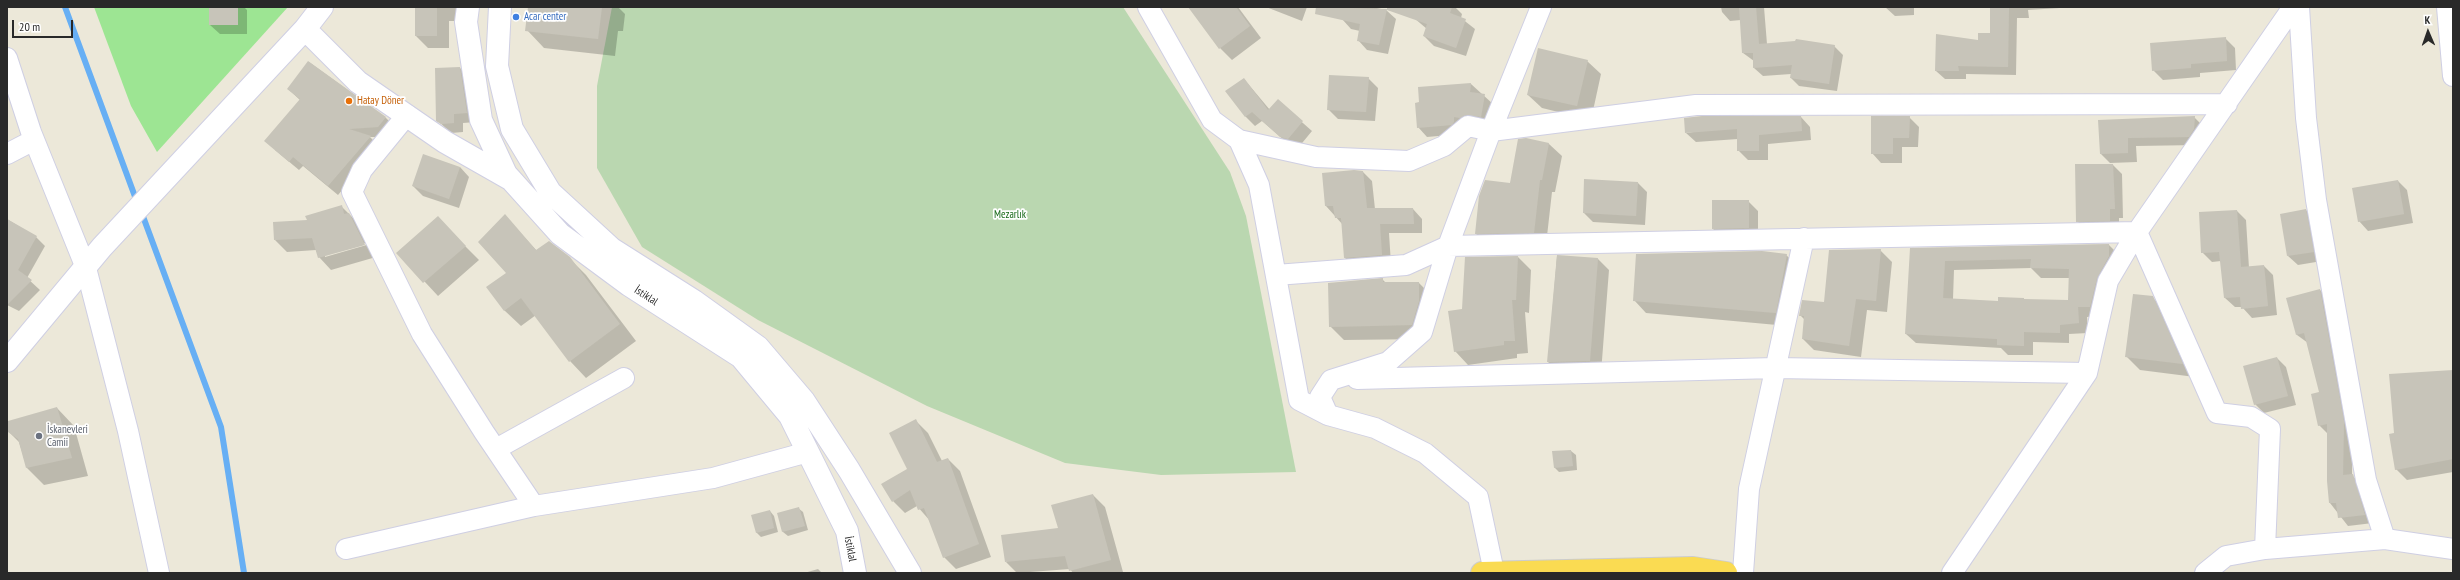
<!DOCTYPE html>
<html>
<head>
<meta charset="utf-8">
<style>
  body { margin:0 }
  #map { position:relative; width:2460px; height:580px; overflow:hidden; background:#ece8d9; font-family:"PT Sans Narrow",sans-serif }
  canvas { display:block }
  .frame { position:absolute; inset:0; border:8px solid #292929; pointer-events:none }
  .north { position:absolute; left:2408px; top:12px; width:40px; height:40px; -webkit-text-stroke:3px #fff; paint-order:stroke; rotate:358deg; font-size:11px; font-weight:700; line-height:16px; text-align:center; color:#292929 }
  .north::after { content:''; display:block; margin:auto; width:14px; height:18px; background:#292929; clip-path:polygon(50% 0,100% 100%,50% 72%,0 100%) }
  .scale { position:absolute; left:12px; top:20px; width:61px; height:18px; box-sizing:border-box; border:2px solid #292929; border-top:0; padding-left:5px; font-size:12px; line-height:14px; white-space:nowrap; color:#292929; -webkit-text-stroke:3px #fff; paint-order:stroke }
</style>
</head>
<body>
<div id="map">
<canvas width="2460" height="580"></canvas>
<div class="frame"></div>
<div class="north">K</div>
<div class="scale">20 m</div>
</div>
<script>
const ctx = document.querySelector('canvas').getContext('2d');
ctx.lineJoin = 'round';
function fillPath(path, color) { ctx.fillStyle = color; ctx.fill(path, 'evenodd'); }
const poly = rows => new Path2D(rows.map(r => 'M' + r).join(''));
function stroke(path, color, width, dash) { ctx.strokeStyle = color; ctx.lineWidth = width; ctx.lineCap = dash ? 'butt' : 'round'; ctx.setLineDash(dash || []); ctx.stroke(path); }
function write(font, color, halo, rows, align = 'center') {
  ctx.font = font + ' "PT Sans Narrow",sans-serif'; ctx.lineWidth = 3.5; ctx.setLineDash([]); ctx.textBaseline = 'middle'; ctx.strokeStyle = halo; ctx.fillStyle = color; for (const [text, x, y, turn = 0] of rows) {
    ctx.save(); ctx.translate(x, y); ctx.rotate((+turn || 0) * Math.PI / 180); ctx.textAlign = isNaN(turn) ? turn : align; if (halo) ctx.strokeText(text, 0, 0); ctx.fillText(text, 0, 0); ctx.restore();
  }
}
const green = poly([
  [94,7,288,7,157,152,131,106]
]);
const cemetery = poly([
  [612,7,1123,7,1230,172,1246,216,1296,472,1161,475,1065,463,927,406,758,320,642,247,597,168,597,86]
]);
const shadow = poly([
  [210,7,244,7,247,10,247,34,220,34,210,25],
  [416,7,471,7,467,21,449,21,449,48,428,48,416,36],
  [529,7,618,7,625,14,623,31,618,31,615,56,544,48,527,30],
  [1190,7,1238,7,1261,38,1232,60,1220,48],
  [1266,7,1307,7,1302,21],
  [1345,7,1372,7,1386,10,1396,19,1388,54,1367,50,1358,40,1360,31,1351,29,1342,19],
  [1418,7,1455,7,1462,14,1461,18,1475,29,1466,56,1434,46,1424,36,1427,29,1414,18],
  [1721,7,1764,7,1767,44,1834,46,1843,55,1837,91,1799,86,1791,78,1791,74,1763,76,1754,68,1754,61,1743,53,1741,20,1730,21,1722,12],
  [1885,7,1914,7,1914,15,1895,16],
  [1991,7,2076,7,2028,10,2029,18,2017,18,2016,75,1966,74,1966,79,1945,79,1936,71,1991,34],
  [2225,38,2235,48,2236,70,2200,73,2200,77,2163,80,2153,70],
  [1587,61,1601,74,1591,120,1542,108,1528,95],
  [309,62,386,118,395,127,388,137,370,137,379,146,338,195,303,166,299,170,275,150,300,100,288,89],
  [460,68,469,78,476,122,463,123,463,132,451,133,437,120],
  [1368,78,1378,88,1375,121,1338,119,1328,109],
  [1244,79,1270,110,1278,101,1312,131,1298,148,1291,146,1262,121,1255,126,1246,117,1227,92],
  [1471,84,1493,104,1490,126,1461,134,1427,137,1418,127,1421,103,1419,88],
  [1801,117,1810,127,1811,140,1768,144,1768,160,1748,160,1738,150,1738,139,1696,142,1686,133],
  [1909,117,1919,127,1918,147,1902,147,1902,163,1881,163,1872,153],
  [2194,117,2203,126,2198,145,2136,146,2137,162,2110,163,2101,154,2099,121],
  [1526,139,1549,144,1562,156,1555,192,1552,192,1546,245,1488,246,1476,234,1510,184],
  [2076,165,2113,165,2122,174,2123,218,2119,218,2119,230,2087,231,2077,221],
  [460,167,469,177,459,208,423,196,413,186],
  [1363,172,1372,181,1375,209,1413,209,1422,219,1422,233,1389,233,1391,264,1354,267,1345,258,1343,225,1326,206],
  [1585,180,1638,183,1647,192,1645,225,1593,222,1584,213],
  [2398,181,2407,190,2413,223,2368,231,2359,221],
  [1748,201,1758,211,1758,237,1722,238,1713,229],
  [341,206,361,226,369,242,325,255,325,257,370,244,376,257,331,270,319,257,316,250,287,252,275,240,308,221],
  [2306,210,2315,220,2322,261,2298,265,2288,256],
  [2237,211,2246,220,2249,268,2264,266,2273,275,2277,315,2252,318,2242,307,2235,307,2225,298,2221,261,2212,262,2202,252,2200,213],
  [505,216,537,251,569,258,586,275,636,341,586,378,570,361,536,315,521,326,504,310,507,273],
  [7,219,36,237,45,246,27,278,40,290,19,311,7,305],
  [451,232,479,260,438,296,398,253],
  [2109,245,2119,255,2100,316,2087,317,2088,333,2069,334,2069,343,2033,342,2033,355,2008,355,2001,348,1916,343,1906,334,1911,249],
  [2031,268,2041,278,2070,278,2069,302,2026,301,2024,299,1999,302,1953,299,1954,270],
  [1880,250,1892,262,1887,312,1867,310,1861,357,1814,350,1803,339,1805,320,1800,315,1825,303],
  [1786,255,1799,267,1788,326,1646,313,1634,300],
  [1557,256,1598,259,1609,270,1601,373,1560,374,1548,362],
  [1518,257,1531,270,1529,313,1525,312,1528,353,1517,354,1517,358,1468,365,1455,351,1463,310],
  [1382,279,1386,283,1419,283,1432,296,1426,339,1344,340,1330,326],
  [2320,290,2329,299,2352,430,2352,476,2362,484,2373,523,2348,526,2330,503,2328,434,2319,425,2320,393,2308,343,2297,335,2287,299],
  [2152,297,2166,311,2195,377,2140,370,2126,356],
  [2277,358,2286,367,2296,405,2264,413,2255,404],
  [2453,371,2453,472,2407,480,2396,469],
  [57,408,74,426,88,476,44,485,27,468,19,442,9,432],
  [916,421,928,433,942,461,948,459,960,471,991,557,956,569,944,557,931,522,917,506,905,513,893,501,908,469],
  [1571,451,1576,455,1577,470,1559,472,1555,468,1553,452],
  [1093,495,1105,507,1123,572,1073,573,1070,569,1017,573,1006,562,1059,529],
  [798,508,803,512,808,530,788,536,783,532,778,514],
  [770,511,774,516,778,532,761,537,756,532],
  [818,569,822,573,804,573]
]);
const stream = poly([
  [65,7,137,202],
  [141,211,221,427,244,573]
]);
const building = poly([
  [209,7,238,7,238,25,209,25],
  [415,7,437,7,437,36,415,36],
  [528,7,602,7,598,39,525,31],
  [1188,7,1236,7,1250,26,1219,49],
  [1316,7,1387,9,1379,45,1357,41,1360,24,1315,14],
  [1387,7,1452,7,1450,13,1466,19,1456,48,1423,36,1427,24,1387,10],
  [1739,7,1756,7,1759,44,1795,41,1796,39,1835,45,1829,84,1790,78,1792,65,1753,68,1753,53,1742,53],
  [1990,7,2009,7,2008,67,1958,66,1959,71,1935,71,1936,34,1978,40,1978,33,1990,33],
  [2226,37,2227,61,2191,64,2191,68,2152,71,2150,43],
  [1538,48,1588,60,1577,106,1527,95],
  [308,61,386,117,378,127,349,129,371,136,328,186,293,157,289,162,264,141,300,99,287,89],
  [460,67,467,113,454,114,454,123,441,124,436,121,435,68],
  [1329,75,1369,77,1366,112,1327,110],
  [1244,78,1268,110,1278,99,1303,121,1288,139,1280,137,1252,112,1245,117,1225,91],
  [1471,83,1470,92,1485,94,1481,117,1466,115,1460,118,1454,117,1454,122,1452,125,1417,128,1415,103,1419,102,1418,87],
  [1702,116,1801,116,1802,131,1759,135,1759,151,1737,151,1737,129,1685,133,1684,118],
  [1871,116,1910,116,1909,138,1893,138,1893,154,1871,154],
  [2195,116,2194,129,2189,137,2128,138,2128,153,2100,154,2098,120],
  [1526,138,1549,143,1542,180,1540,180,1534,233,1475,234,1479,196,1485,180,1510,183,1518,139],
  [423,154,460,167,449,199,412,186],
  [2075,164,2113,164,2115,209,2110,209,2110,221,2076,222],
  [1354,170,1363,171,1367,208,1413,208,1414,224,1380,224,1382,255,1344,258,1341,218,1335,218,1333,206,1325,206,1322,173],
  [1584,179,1638,182,1636,216,1583,213],
  [2398,180,2404,214,2358,222,2352,188],
  [1712,200,1749,200,1749,228,1712,229],
  [342,205,344,214,349,213,365,245,318,258,312,238,274,240,273,222,307,220,305,216],
  [2306,209,2314,252,2287,256,2280,214],
  [2237,210,2241,267,2264,265,2268,306,2241,309,2240,297,2224,298,2219,252,2201,253,2199,212],
  [505,214,536,250,549,241,570,257,620,324,569,362,521,298,504,311,486,287,506,273,478,242],
  [438,216,466,246,423,283,396,253],
  [7,219,37,236,18,270,32,280,7,305],
  [2109,244,2109,256,2097,278,2090,307,2078,307,2079,323,2060,325,2060,333,2024,332,2024,346,1997,345,1997,339,1905,334,1910,248],
  [2031,259,2030,268,2069,269,2068,300,2024,299,2024,298,1998,297,1998,301,1943,298,1945,261],
  [1881,249,1876,301,1856,299,1849,346,1802,339,1804,316,1799,316,1802,300,1824,302,1829,250],
  [1762,251,1787,254,1776,313,1633,301,1636,254],
  [1557,255,1598,258,1590,361,1547,362],
  [1518,256,1516,300,1512,300,1515,341,1504,341,1504,345,1454,352,1448,311,1462,309,1465,257],
  [1383,278,1383,282,1419,282,1419,301,1412,325,1329,327,1328,283],
  [2320,289,2344,421,2343,475,2353,474,2365,515,2338,518,2336,503,2329,503,2327,481,2327,424,2318,426,2311,394,2319,392,2304,333,2296,335,2286,298],
  [2133,294,2153,296,2183,364,2125,357],
  [2277,357,2288,396,2254,405,2243,366],
  [2453,370,2453,459,2395,470,2389,434,2394,433,2389,374],
  [57,407,72,458,26,468,18,439,8,432,8,421],
  [916,419,937,462,948,458,979,544,943,558,924,508,918,510,910,490,892,502,881,484,907,469,889,433],
  [1571,450,1573,466,1554,468,1552,451],
  [1093,494,1111,560,1069,571,1065,556,1005,562,1001,535,1058,528,1051,505],
  [799,507,805,526,782,532,777,513],
  [770,510,774,528,756,533,751,515]
]);
const minor = poly([
  [1148,7,1212,120,1239,140,1259,185,1299,400,1328,415],
  [2299,7,2306,118,2316,200,2366,480,2385,539],
  [2447,7,2453,76],
  [7,58,31,132,86,268,128,431,159,573],
  [407,115,362,170,352,192,422,334,484,432,534,506,713,478,808,452],
  [1239,140,1316,157,1409,161,1444,146,1468,126,1491,131,1541,7],
  [7,154,34,140],
  [1276,275,1406,265,1448,246,2137,232,2217,413,2251,417,2270,429,2265,549],
  [1357,379,1775,368,2087,373],
  [496,449,624,378],
  [346,549,534,506],
  [1494,572,1478,497,1425,453,1375,428,1328,415,1320,397,1331,380,1388,362,1422,332,1448,246,1491,131,1696,105,2227,104],
  [1743,573,1749,489,1804,238],
  [1952,573,2087,373,2108,281,2137,232,2293,7],
  [2205,573,2226,556,2265,549,2385,539,2453,549]
]);
const tertiary = poly([
  [468,7,466,22,481,120,506,174,560,234,629,285,741,357,790,416,847,531,855,573],
  [500,7,497,66,512,129,550,192,612,249,694,301,758,347,804,401,849,470,910,573],
  [305,29,358,82,445,142,510,179],
  [7,361,102,247,305,29,322,7]
]);
const trunk = poly([
  [1482,573,1693,568,1726,573]
]);
const markers = [
  [516,17,4,"#3f7fe0"],
  [349,101,4,"#e8710a"],
  [39,436,4,"#6b7280"]
];
const shopNames = [
  ["Acar center",524,17]
];
const foodNames = [
  ["Hatay Döner",357,101]
];
const parkNames = [
  ["Mezarlık",1010,215]
];
const streetNames = [
  ["İstiklal",646,296,33],
  ["İstiklal",850,549,80]
];
const worshipNames = [
  ["İskanevleri",47,430],
  ["Camii",47,443]
];
fillPath(green, '#9de593');
fillPath(cemetery, '#bad7b0');
fillPath(shadow, '#0003');
stroke(stream, '#67aff4', 6);
fillPath(building, '#c7c4b9');
stroke(minor, '#cfcfe3', 22);
stroke(tertiary, '#cfcfe3', 24);
stroke(trunk, '#ccc', 24);
stroke(minor, '#fff', 20);
stroke(tertiary, '#fff', 22);
stroke(trunk, '#fadb52', 22);
for (const [x, y, r, color] of markers) { const dot = new Path2D(); dot.arc(x, y, r, 0, 2 * Math.PI); ctx.fillStyle = color; ctx.fill(dot); stroke(dot, '#fff', 1.5); }
write('11px', '#366cbe', '#fff', shopNames, 'left');
write('11px', '#c56008', '#fff', foodNames, 'left');
write('11px', '#166817', '#fff', parkNames);
write('11px', '#292929', '#fff', streetNames);
write('11px', '#5b616d', '#fff', worshipNames, 'left');
</script>
</body>
</html>
